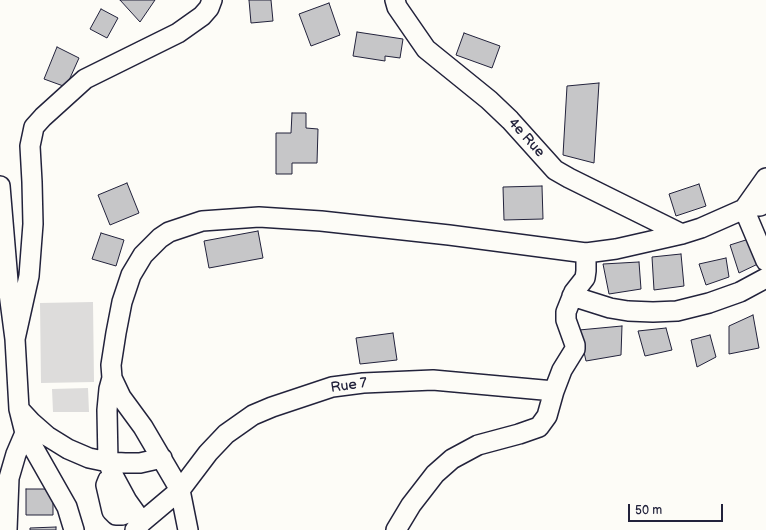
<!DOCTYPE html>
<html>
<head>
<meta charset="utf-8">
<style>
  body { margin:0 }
  #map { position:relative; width:766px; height:530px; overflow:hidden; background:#fdfcf7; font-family:"Balsamiq Sans",sans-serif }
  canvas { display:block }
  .scale { position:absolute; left:628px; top:504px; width:95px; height:18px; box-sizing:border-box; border:2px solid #22223b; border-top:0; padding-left:5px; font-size:12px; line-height:14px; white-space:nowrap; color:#22223b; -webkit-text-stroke:3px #fdfcf7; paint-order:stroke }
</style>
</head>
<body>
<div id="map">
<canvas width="766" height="530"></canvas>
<div class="scale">50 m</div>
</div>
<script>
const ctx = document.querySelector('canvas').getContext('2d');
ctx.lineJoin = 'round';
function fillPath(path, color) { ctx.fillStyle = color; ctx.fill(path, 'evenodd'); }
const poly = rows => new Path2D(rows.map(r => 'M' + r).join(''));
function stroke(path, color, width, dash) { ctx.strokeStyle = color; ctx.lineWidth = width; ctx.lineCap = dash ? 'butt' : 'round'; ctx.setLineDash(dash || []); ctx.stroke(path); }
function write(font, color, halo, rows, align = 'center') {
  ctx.font = font + ' "Balsamiq Sans",sans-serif'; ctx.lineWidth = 3; ctx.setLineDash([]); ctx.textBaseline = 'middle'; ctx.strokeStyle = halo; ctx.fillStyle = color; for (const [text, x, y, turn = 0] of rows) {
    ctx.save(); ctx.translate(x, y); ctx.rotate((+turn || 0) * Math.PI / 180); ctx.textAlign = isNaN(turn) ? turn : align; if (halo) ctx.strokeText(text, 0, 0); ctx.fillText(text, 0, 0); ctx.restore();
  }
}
const green = poly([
  [93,302,94,382,41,383,40,303],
  [88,388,89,412,53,412,52,389]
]);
const building = poly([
  [120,0,155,0,140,22,120,0],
  [249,0,271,0,273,21,251,23,249,0],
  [329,3,340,35,311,46,299,14,329,3],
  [101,9,118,18,107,38,90,29,101,9],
  [357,32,403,39,400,58,385,56,385,61,353,56,357,32],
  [464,33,500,46,492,68,456,55,464,33],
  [57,47,79,58,66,87,44,79,57,47],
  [599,83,594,163,563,155,567,86,599,83],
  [292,113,306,113,306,128,318,129,317,163,292,163,292,174,276,174,276,133,291,133,292,113],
  [127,183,139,213,110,225,98,195,127,183],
  [699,184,706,206,676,216,669,194,699,184],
  [542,186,543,219,504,220,503,187,542,186],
  [258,231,263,258,209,268,204,241,258,231],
  [101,233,124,240,116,266,92,259,101,233],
  [752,238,762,262,739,273,730,245,752,238],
  [681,254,684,286,654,290,652,257,681,254],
  [726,258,729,277,706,285,699,264,726,258],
  [639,262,641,289,609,294,603,264,639,262],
  [753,315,759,348,729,354,729,326,753,315],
  [622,326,621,355,586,361,579,330,622,326],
  [666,328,672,350,645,356,638,331,666,328],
  [393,333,397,360,360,364,356,338,393,333],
  [710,335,716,357,697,367,691,340,710,335],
  [26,489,53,489,53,515,26,515,26,489],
  [56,527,56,530,30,530,30,528,56,527]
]);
const minor = poly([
  [395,0,397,7,426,49,489,100,510,120,555,170,569,178,682,234],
  [0,186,9,293,15,339,19,409,25,433,67,507,74,530],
  [748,204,754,206,760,206,766,203],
  [744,209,766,261],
  [572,296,610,308,628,311,653,312,677,311,709,303,740,292,766,278],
  [15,339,29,276,33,224,32,182,30,146,34,127,43,117,85,79,178,33,202,16,209,8,212,0],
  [112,378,109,389,107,410,108,462,114,477,127,501,142,522],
  [19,409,31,422,47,436,68,449,89,458,108,462,125,463,140,463,162,458],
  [114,477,108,480,106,485,112,511,116,515,122,515,133,511],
  [7,530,9,478,16,454,25,433],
  [135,530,142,522,180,490,208,453,226,434,253,415,272,407,332,387,363,383,433,380,554,391],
  [188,530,180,490,143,427,121,397,112,378,111,365,116,333,122,302,131,275,143,255,160,238,169,232,202,221,259,217,321,221,449,235,586,253,616,249,682,234,701,228,744,209,766,178],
  [396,530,411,505,435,474,452,459,478,445,519,434,539,427,547,416,554,391,562,370,575,349,575,345,566,320,566,312,574,292,585,278,586,271,586,253]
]);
const streetNames = [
  ["4e Rue",526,138,48],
  ["Rue 7",349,386,-8]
];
fillPath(green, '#dddcdb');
fillPath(building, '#c6c6c8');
stroke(building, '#22223b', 1);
stroke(minor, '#22223b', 22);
stroke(minor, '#fdfcf7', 19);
write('14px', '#22223b', '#fdfcf7', streetNames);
</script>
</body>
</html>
